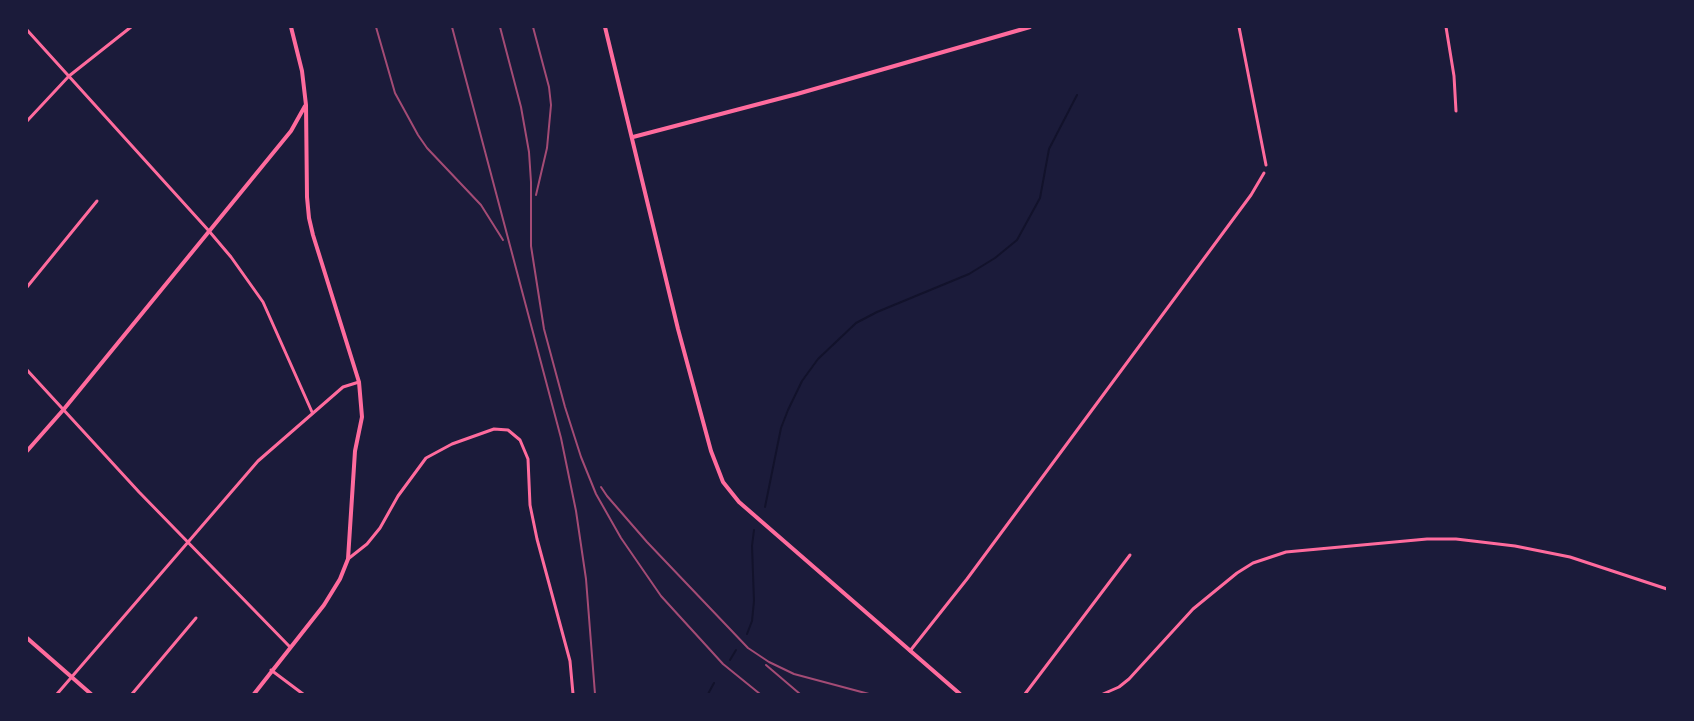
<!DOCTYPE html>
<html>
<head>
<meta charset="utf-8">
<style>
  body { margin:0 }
  #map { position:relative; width:1694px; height:721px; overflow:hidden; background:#1b1b3a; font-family:"Libre Baskerville",serif }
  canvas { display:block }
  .frame { position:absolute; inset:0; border:28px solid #1b1b3a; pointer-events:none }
</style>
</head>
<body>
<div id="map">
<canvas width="1694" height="721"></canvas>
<div class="frame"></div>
</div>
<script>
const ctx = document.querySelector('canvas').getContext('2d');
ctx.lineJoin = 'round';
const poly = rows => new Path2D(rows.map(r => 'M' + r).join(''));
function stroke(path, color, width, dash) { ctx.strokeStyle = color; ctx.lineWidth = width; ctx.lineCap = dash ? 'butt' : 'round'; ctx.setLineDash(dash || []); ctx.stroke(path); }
const stream = poly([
  [765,507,781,428,788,410,802,381,818,359,856,323,877,312,969,274,995,258,1017,240,1040,198,1049,149,1077,95],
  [747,634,752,621,754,601,752,546,754,530],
  [730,660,736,650],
  [708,694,714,683]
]);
const minor = poly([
  [1239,27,1266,165],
  [1446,27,1454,76,1456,111],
  [27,30,209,231,231,257,263,302,312,412],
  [27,121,69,76,131,27],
  [27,287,97,201],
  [27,370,139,492,290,647],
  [348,559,367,544,380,528,398,496,426,458,452,444,494,429,508,430,520,440,528,459,530,505,537,539,570,661,573,694],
  [910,651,967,579,1251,195,1264,173],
  [271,670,303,694],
  [57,694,258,461,343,387,359,382],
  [132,694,196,618],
  [1025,694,1130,555],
  [1103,694,1119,687,1129,679,1193,609,1237,573,1253,563,1286,552,1427,539,1456,539,1515,546,1570,557,1667,589]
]);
const tertiary = poly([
  [605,27,678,329,711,451,723,482,739,502,960,694],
  [633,137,797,94,1030,27],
  [27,451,64,409,291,131,305,106],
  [27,638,91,694],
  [254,694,324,605,340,579,348,559,355,451,362,417,359,382,313,235,309,218,307,197,306,105,302,71,291,27]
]);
const rail = poly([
  [376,27,395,93,418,135,427,148,481,205,503,240],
  [452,27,561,438,576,511,586,579,595,694],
  [500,27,521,107,529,152,531,182,531,246,544,329,565,407,581,457,596,494,621,538,661,596,723,664,760,694],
  [533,27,549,87,551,105,547,148,536,195],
  [601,487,607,496,647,542,748,648,769,662,794,674,869,694],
  [766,665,800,694]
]);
stroke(stream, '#12122b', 2);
stroke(minor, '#ff6b9d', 3);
stroke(tertiary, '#ff6b9d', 4);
stroke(rail, '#a44b75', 2);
</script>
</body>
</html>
